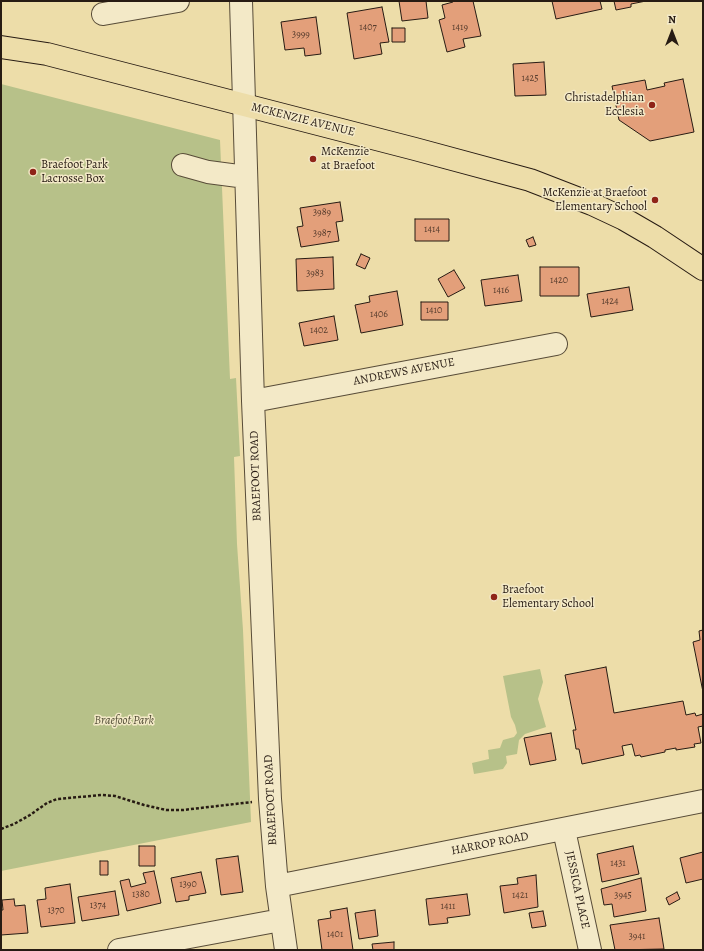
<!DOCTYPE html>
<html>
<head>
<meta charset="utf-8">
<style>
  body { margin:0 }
  #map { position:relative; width:704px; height:951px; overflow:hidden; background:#eddda9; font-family:Alegreya,serif }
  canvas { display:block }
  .frame { position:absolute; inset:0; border:2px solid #271b13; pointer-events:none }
  .north { position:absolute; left:652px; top:12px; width:40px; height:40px; -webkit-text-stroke:3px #f3e9c7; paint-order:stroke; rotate:0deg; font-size:11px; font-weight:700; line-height:16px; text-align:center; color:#271b13 }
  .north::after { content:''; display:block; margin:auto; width:14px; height:18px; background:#271b13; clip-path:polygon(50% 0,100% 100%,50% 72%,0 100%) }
</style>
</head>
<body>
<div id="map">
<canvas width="704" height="951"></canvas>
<div class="frame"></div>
<div class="north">N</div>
</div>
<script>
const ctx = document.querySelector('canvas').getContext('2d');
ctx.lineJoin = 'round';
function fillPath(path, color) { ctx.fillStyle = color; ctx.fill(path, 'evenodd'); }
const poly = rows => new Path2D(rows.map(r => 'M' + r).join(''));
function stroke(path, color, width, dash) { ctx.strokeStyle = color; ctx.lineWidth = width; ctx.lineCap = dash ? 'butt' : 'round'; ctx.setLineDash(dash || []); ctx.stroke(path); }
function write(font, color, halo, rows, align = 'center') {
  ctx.font = font + ' Alegreya,serif'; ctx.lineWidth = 3; ctx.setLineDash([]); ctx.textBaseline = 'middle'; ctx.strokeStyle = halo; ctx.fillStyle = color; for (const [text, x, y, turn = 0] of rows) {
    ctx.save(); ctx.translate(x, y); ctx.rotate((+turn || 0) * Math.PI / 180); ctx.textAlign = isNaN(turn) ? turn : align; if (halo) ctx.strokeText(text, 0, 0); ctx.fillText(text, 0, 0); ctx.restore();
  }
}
const green = poly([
  [1,84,220,140,230,379,236,378,240,456,234,457,237,544,243,630,251,822,1,871],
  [540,669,543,682,538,699,546,727,525,734,519,740,517,754,506,756,507,763,503,769,474,774,472,763,489,759,488,750,500,748,503,740,514,737,517,733,515,725,511,717,503,676]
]);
const building = poly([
  [399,1,426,1,428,18,402,21,399,1],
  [453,1,473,1,481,36,463,39,465,47,447,52,439,20,445,18,442,5,453,2,453,1],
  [552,1,600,1,602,9,556,19,552,1],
  [614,1,646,1,631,4,631,7,616,10,614,1],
  [382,7,389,42,380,43,382,54,354,59,347,13,382,7],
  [316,17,321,54,305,56,304,48,285,50,281,22,316,17],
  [392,28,405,28,405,42,392,42,392,28],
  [544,62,546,95,515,96,513,64,544,62],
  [683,79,694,132,650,141,619,120,612,86,645,80,647,90,665,86,664,83,683,79],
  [340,202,343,221,336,222,339,241,301,247,297,227,303,226,300,208,340,202],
  [415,219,449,219,449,241,415,241,415,219],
  [533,237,536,245,529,247,526,240,533,237],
  [361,254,370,258,365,269,356,265,361,254],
  [333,257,334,289,297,291,296,259,333,257],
  [540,267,579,267,579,296,540,296,540,267],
  [454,270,465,288,448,297,438,279,454,270],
  [518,275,522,301,485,306,481,280,518,275],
  [629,287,633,310,591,317,587,294,629,287],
  [397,291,403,325,361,333,355,305,370,302,369,296,397,291],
  [421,302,448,302,448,320,421,320,421,302],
  [334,316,338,340,304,346,299,323,334,316],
  [703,630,703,692,693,642,700,640,699,631,703,630],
  [606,667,614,713,683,701,686,715,695,713,696,716,703,714,703,726,698,727,701,743,694,744,695,747,676,750,676,748,665,750,665,752,641,757,640,755,635,756,632,744,622,746,624,755,582,764,579,749,576,749,573,730,576,730,565,675,606,667],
  [551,733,556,760,530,765,524,738,551,733],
  [139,846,155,846,155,866,139,866,139,846],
  [633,846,639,874,602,882,597,854,633,846],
  [703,852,703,879,686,883,680,858,703,852],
  [238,856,243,892,221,895,216,859,238,856],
  [100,861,108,861,108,875,100,875,100,861],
  [154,871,161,903,127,911,120,881,129,879,131,887,146,883,143,873,154,871],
  [201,872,206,893,189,896,189,900,176,902,171,878,201,872],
  [536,875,538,907,504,913,500,886,518,884,517,878,536,875],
  [641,878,646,911,614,917,612,904,604,905,601,889,641,878],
  [70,884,75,923,41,927,37,900,46,899,45,888,70,884],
  [115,891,119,915,82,921,78,897,115,891],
  [677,892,680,899,669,905,666,898,677,892],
  [467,894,470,915,447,918,448,923,429,925,426,899,467,894],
  [14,899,15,906,25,905,28,933,1,935,1,910,3,910,2,900,14,899],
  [347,908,353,950,322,950,318,920,331,918,330,911,347,908],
  [375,910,378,936,359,939,355,913,375,910],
  [543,911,546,926,532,928,529,913,543,911],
  [659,918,664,949,615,950,610,925,659,918],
  [394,942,394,950,373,950,372,944,394,942]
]);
const path = poly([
  [1,829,14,824,30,815,47,803,57,799,102,795,115,796,144,805,166,810,183,810,252,802]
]);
const minor = poly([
  [241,1,253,401,270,799,277,886,286,950],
  [103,14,178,1],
  [183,165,208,172,246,177],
  [253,401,556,344],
  [564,830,590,950],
  [277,886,703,801],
  [119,950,281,920]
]);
const major = poly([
  [1,47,47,54,415,149,530,180,592,204,624,219,655,237,703,269]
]);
const markers = [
  [652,105,4,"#8f2418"],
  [313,159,4,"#8f2418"],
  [33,172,4,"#8f2418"],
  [655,200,4,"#8f2418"],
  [494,597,4,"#8f2418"]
];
const numberNames = [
  ["1407",368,28],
  ["1419",460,28],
  ["3999",301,35],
  ["1425",530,79],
  ["3989",322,213],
  ["1414",432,230],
  ["3987",322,234],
  ["3983",315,274],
  ["1420",559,281],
  ["1416",501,291],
  ["1424",610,302],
  ["1410",434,311],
  ["1406",379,315],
  ["1402",319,331],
  ["1431",618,864],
  ["1390",188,885],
  ["1380",141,895],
  ["1421",520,896],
  ["3945",623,896],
  ["1374",98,906],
  ["1411",448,907],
  ["1370",56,911],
  ["1401",335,935],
  ["3941",637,937]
];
const poiNames = [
  ["Christadelphian",644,98,"right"],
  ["Ecclesia",644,112,"right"],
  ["McKenzie",321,152],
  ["at Braefoot",321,166],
  ["Braefoot Park",41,165],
  ["Lacrosse Box",41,179],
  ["McKenzie at Braefoot",647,193,"right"],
  ["Elementary School",647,207,"right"],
  ["Braefoot",502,590],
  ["Elementary School",502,604]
];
const streetNames = [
  ["MCKENZIE AVENUE",303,120,14],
  ["ANDREWS AVENUE",404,372,-11],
  ["BRAEFOOT ROAD",256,476,-92],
  ["BRAEFOOT ROAD",271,800,-93],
  ["HARROP ROAD",490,844,-11],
  ["JESSICA PLACE",577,890,78]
];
const parkNames = [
  ["Braefoot Park",124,721]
];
fillPath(green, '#b7c189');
fillPath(building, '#e39f7a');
stroke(building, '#271b13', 1);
stroke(minor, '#584c38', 24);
stroke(major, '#271b13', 24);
stroke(path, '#271b13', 2.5, [3, 2]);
stroke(minor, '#f3e9c7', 22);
stroke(major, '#eddda9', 22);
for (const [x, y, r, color] of markers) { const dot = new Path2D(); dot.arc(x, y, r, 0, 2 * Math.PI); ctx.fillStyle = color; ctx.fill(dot); stroke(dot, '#f3e9c7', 1.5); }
write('10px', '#563c2d', null, numberNames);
write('12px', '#271b13', '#f3e9c7', poiNames, 'left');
write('12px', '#271b13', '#f3e9c7', streetNames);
write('italic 12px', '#524d36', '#f3e9c7', parkNames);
</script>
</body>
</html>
